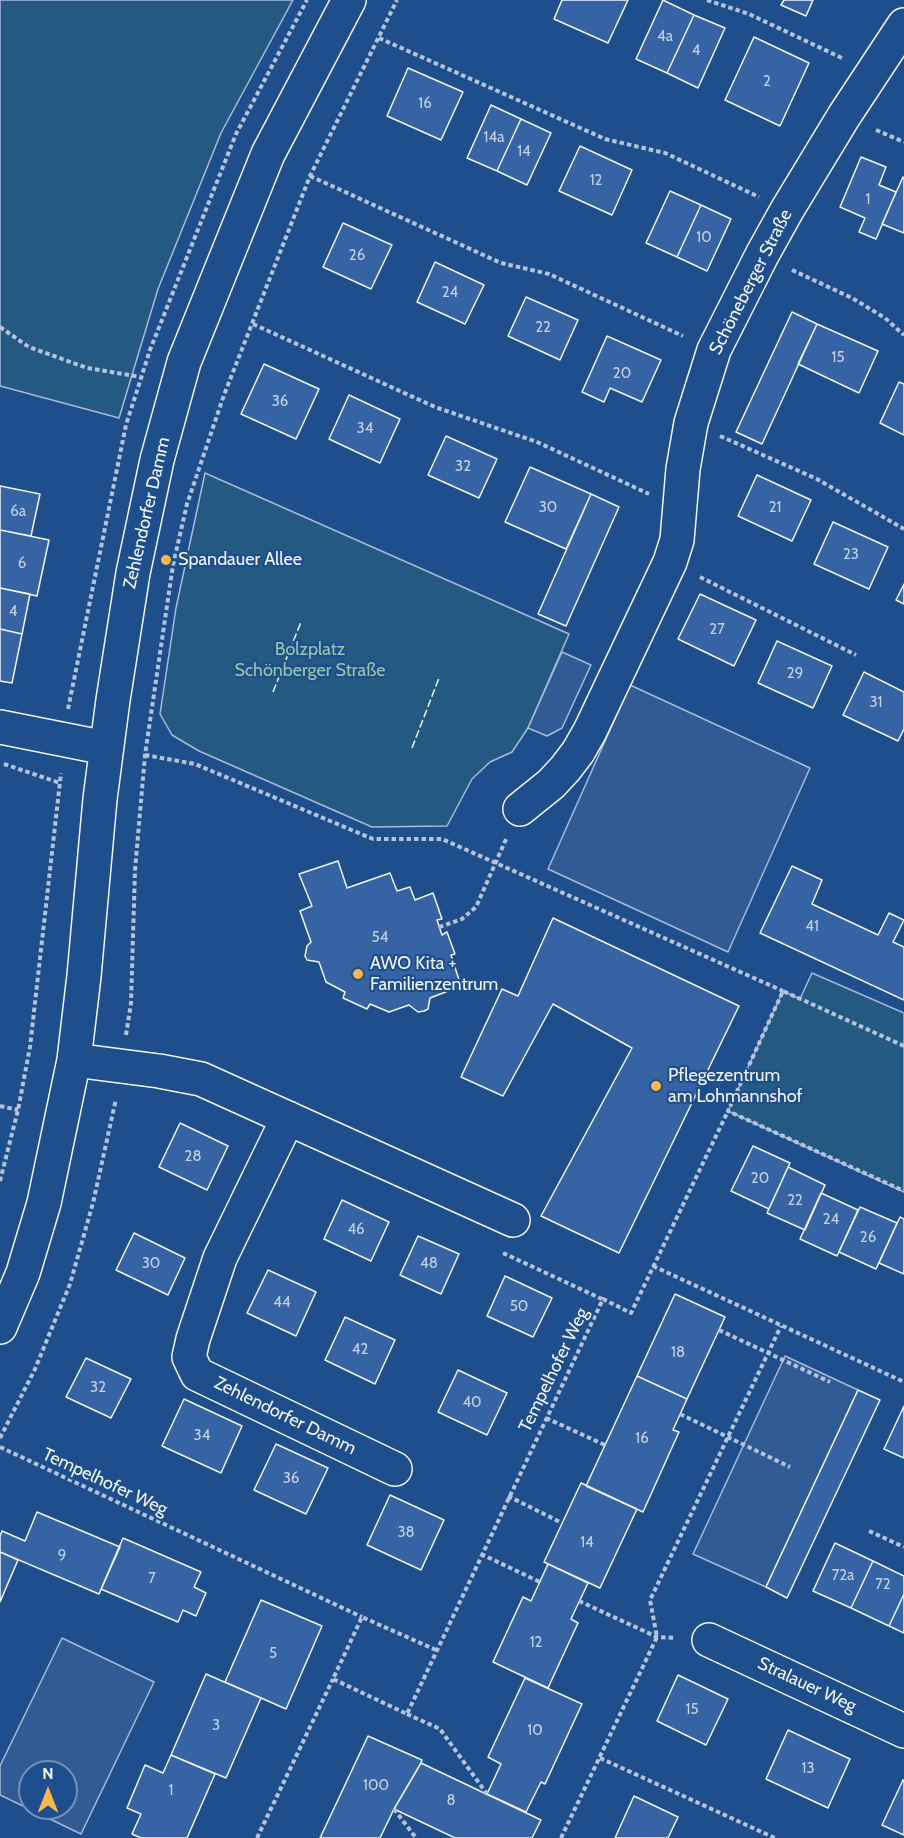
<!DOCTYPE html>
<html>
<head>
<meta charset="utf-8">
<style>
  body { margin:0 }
  #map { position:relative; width:904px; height:1838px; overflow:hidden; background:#1f4e8c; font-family:Cabin,sans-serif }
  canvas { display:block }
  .north { position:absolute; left:18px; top:1760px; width:60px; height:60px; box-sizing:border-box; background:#1f4e8c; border:2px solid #7391ba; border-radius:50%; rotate:0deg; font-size:16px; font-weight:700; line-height:24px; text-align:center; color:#f2f6ff }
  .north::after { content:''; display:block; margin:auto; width:21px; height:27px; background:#ffb74d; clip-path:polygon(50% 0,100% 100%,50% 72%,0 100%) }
</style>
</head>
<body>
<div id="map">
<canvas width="904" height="1838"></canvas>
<div class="north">N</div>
</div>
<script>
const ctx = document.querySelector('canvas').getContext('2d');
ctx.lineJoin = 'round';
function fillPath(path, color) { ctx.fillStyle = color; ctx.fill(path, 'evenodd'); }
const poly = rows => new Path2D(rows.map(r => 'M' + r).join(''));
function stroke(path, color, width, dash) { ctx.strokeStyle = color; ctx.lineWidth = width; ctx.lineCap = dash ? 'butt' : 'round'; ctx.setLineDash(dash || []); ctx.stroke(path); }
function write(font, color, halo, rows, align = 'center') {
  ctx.font = font + ' Cabin,sans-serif'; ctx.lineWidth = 4.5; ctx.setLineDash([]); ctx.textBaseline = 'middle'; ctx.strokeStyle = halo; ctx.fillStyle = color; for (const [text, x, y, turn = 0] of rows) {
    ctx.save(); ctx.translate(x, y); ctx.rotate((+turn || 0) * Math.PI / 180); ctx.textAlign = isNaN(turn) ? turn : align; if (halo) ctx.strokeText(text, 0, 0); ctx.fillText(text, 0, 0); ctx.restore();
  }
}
const green = poly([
  [0,0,293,0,221,133,158,289,119,418,0,386,0,0],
  [205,473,569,634,528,728,512,752,490,762,472,779,447,826,372,827,199,751,172,735,160,714,176,608,205,473],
  [812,973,904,1013,904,1192,728,1111,783,991,800,999,812,973]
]);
const parking = poly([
  [562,652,591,665,562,728,547,736,528,728,562,652],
  [630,685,810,768,728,952,548,869,630,685],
  [785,1356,858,1390,766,1587,693,1554,785,1356],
  [62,1638,154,1682,81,1834,0,1795,0,1766,62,1638],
  [30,1772,66,1772,66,1808,30,1808,30,1772]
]);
const building = poly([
  [562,0,628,0,608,43,554,19,562,0],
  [663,0,694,15,667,73,636,59,663,0],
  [784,0,813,0,806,16,781,5,784,0],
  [694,15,725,28,698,88,667,73,694,15],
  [754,37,809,63,780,126,725,100,754,37],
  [408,68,463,92,441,140,387,116,408,68],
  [491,105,521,119,497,171,467,158,491,105],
  [521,119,551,133,527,185,497,171,521,119],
  [580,146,632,170,612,215,559,191,580,146],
  [861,157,886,167,879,185,896,192,876,239,859,232,865,218,840,207,861,157],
  [903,177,904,178,904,233,882,224,903,177],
  [670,191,701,205,677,257,646,243,670,191],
  [701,205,731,219,707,271,677,257,701,205],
  [343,223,392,245,371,289,323,267,343,223],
  [435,262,484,285,465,324,417,302,435,262],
  [526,297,578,320,560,360,508,336,526,297],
  [792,312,817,324,762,444,736,432,792,312],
  [817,324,878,351,859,393,798,364,817,324],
  [607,336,661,360,642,402,610,388,604,402,582,392,607,336],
  [264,364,319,389,296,439,241,414,264,364],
  [899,382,904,384,904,435,880,423,899,382],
  [349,395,400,419,380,463,329,439,349,395],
  [446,436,497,459,479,498,428,475,446,436],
  [530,467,591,494,566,549,505,522,530,467],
  [757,475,811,500,792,541,738,516,757,475],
  [0,486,40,494,31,536,0,530,0,486],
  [591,494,619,507,566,626,538,614,591,494],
  [833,522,888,547,869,589,814,564,833,522],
  [0,530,49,540,37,596,0,588,0,530],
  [904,584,904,604,896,600,904,584],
  [0,588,30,594,22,634,0,629,0,588],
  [700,594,756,620,734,666,678,639,700,594],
  [0,629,22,634,12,683,0,681,0,629],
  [777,641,832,666,813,708,758,683,777,641],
  [864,672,904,692,904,729,898,741,843,715,864,672],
  [338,861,347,888,390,873,397,891,410,887,415,900,433,893,442,919,437,920,442,935,447,932,455,954,451,955,461,986,430,998,428,1009,424,1011,418,1012,409,1005,389,1012,370,1004,367,1009,343,998,345,992,326,982,319,962,307,960,305,956,307,946,311,942,300,911,312,906,299,874,338,861],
  [792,866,822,880,812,904,878,935,889,913,904,920,893,942,904,947,904,1000,760,933,792,866],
  [553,918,739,1006,619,1253,541,1216,632,1048,553,1004,503,1096,461,1077,502,989,518,996,553,918],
  [180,1123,228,1146,207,1190,159,1167,180,1123],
  [753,1146,790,1163,769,1209,731,1191,753,1146],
  [788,1167,825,1185,805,1230,767,1213,788,1167],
  [821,1193,858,1210,837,1256,800,1239,821,1193],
  [342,1200,389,1222,371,1261,324,1239,342,1200],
  [860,1207,897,1223,876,1269,839,1252,860,1207],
  [900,1217,904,1219,904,1274,879,1263,900,1217],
  [134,1233,185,1258,168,1295,116,1270,134,1233],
  [418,1236,459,1254,441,1294,400,1275,418,1236],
  [268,1270,316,1292,296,1336,247,1313,268,1270],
  [505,1276,552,1298,533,1337,487,1316,505,1276],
  [675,1294,725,1317,687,1399,637,1376,675,1294],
  [345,1317,395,1340,375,1384,325,1360,345,1317],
  [86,1358,131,1379,111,1418,66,1397,86,1358],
  [458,1370,507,1393,487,1435,438,1412,458,1370],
  [637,1376,687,1399,673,1430,679,1432,643,1512,586,1486,637,1376],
  [858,1390,880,1400,787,1598,766,1587,858,1390],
  [184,1399,242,1426,221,1473,162,1446,184,1399],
  [904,1406,904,1458,884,1449,904,1406],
  [276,1444,328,1468,306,1514,254,1490,276,1444],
  [581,1483,637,1509,600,1588,544,1562,581,1483],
  [390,1495,444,1520,421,1570,367,1545,390,1495],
  [37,1512,120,1547,99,1594,0,1552,0,1536,2,1531,25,1541,37,1512],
  [123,1538,201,1572,194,1587,206,1593,196,1616,183,1610,178,1622,101,1589,123,1538],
  [835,1543,873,1561,851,1608,813,1591,835,1543],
  [0,1552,18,1560,0,1602,0,1552],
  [873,1561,904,1576,904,1594,889,1626,851,1608,873,1561],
  [548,1564,588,1583,571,1619,578,1623,548,1688,493,1662,523,1597,531,1601,548,1564],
  [904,1594,904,1633,889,1626,904,1594],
  [261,1600,322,1626,286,1709,225,1682,261,1600],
  [206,1674,261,1698,226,1778,171,1755,206,1674],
  [678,1675,728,1699,706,1745,657,1721,678,1675],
  [525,1678,582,1704,545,1784,541,1782,526,1812,487,1794,501,1764,488,1757,525,1678],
  [788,1730,850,1759,828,1808,766,1779,788,1730],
  [368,1736,422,1760,421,1763,394,1809,380,1838,320,1838,368,1736],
  [171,1755,215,1774,187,1838,141,1838,132,1834,141,1814,127,1808,145,1765,163,1773,171,1755],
  [421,1763,541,1820,532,1838,455,1838,394,1809,421,1763],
  [903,1780,904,1780,904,1835,882,1825,903,1780],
  [634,1796,678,1817,668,1838,615,1838,634,1796]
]);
const path = poly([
  [707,0,749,14,844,59],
  [379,38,605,139,665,153,759,197],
  [876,130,904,142],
  [310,176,501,263,549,274,683,336],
  [792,270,852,298,885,318,904,335],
  [253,324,435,407,537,442,649,494],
  [0,327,29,347,87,368,141,377],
  [720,436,817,479,904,529],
  [700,577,856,655],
  [68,709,126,425,150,350,236,134,307,0],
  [145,755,195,764,373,839,442,839,783,991],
  [4,764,60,783],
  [439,927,462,919,476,907,507,837],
  [126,1035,131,1003,135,870,145,755,173,565,187,504,224,395,310,176,397,0],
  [904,1046,783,991,728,1111,904,1191],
  [0,1106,18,1110],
  [0,1181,18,1110,30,1047,61,773],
  [503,1253,602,1299],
  [653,1266,904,1382],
  [719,1330,830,1382],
  [680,1414,790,1467],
  [546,1418,605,1445],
  [0,1438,35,1369,70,1284,93,1203,116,1099],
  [0,1447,362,1617],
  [508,1496,562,1523],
  [869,1531,904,1547],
  [481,1554,540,1582],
  [579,1601,657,1637,676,1638],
  [436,1650,362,1617,333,1679,407,1714,603,1299,631,1313,728,1111],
  [407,1714,440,1729,487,1794],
  [600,1758,775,1838],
  [394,1809,416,1838],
  [257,1838,333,1679],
  [561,1838,657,1637,650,1600,781,1326]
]);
const minor = poly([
  [0,727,106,748],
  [520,809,551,784,565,769,578,752,590,731,670,562,677,540,683,469,691,423,714,350,762,255,787,210,844,116,904,25],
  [74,1060,159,1071,201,1079,513,1220],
  [288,1118,220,1258,193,1339,189,1357,197,1374,395,1469],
  [0,1327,23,1273,44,1203,74,1060,84,976,100,799,113,700,133,573,157,460,184,362,268,154,349,0],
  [709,1640,904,1731]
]);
const fence = poly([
  [273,692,301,622],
  [412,748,439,678]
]);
const markers = [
  [166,560,6,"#ffb74d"],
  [358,974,6,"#ffb74d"],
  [656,1086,6,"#ffb74d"]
];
const numberNames = [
  ["4a",665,37],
  ["4",696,51],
  ["2",767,82],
  ["16",425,104],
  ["14a",494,138],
  ["14",524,152],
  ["12",596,181],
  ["1",868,200],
  ["10",704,238],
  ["26",357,256],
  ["24",450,293],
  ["22",543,328],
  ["15",838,358],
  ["20",622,374],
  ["36",280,402],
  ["34",365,429],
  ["32",463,467],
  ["30",548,508],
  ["21",775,508],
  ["6a",18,512],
  ["23",851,555],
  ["6",22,564],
  ["4",13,612],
  ["27",717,630],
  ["29",795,674],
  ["31",876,703],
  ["41",812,927],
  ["54",380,938],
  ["28",193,1157],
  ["20",760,1179],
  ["22",795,1201],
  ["24",831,1220],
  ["46",356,1230],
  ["26",868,1238],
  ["30",151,1264],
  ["48",429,1264],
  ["44",282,1303],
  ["50",519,1307],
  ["42",360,1350],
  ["18",678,1353],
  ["32",98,1388],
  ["40",472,1403],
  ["34",202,1436],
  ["16",642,1439],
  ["36",291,1479],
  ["38",406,1533],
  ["14",587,1543],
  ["9",62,1556],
  ["72a",843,1576],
  ["7",152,1579],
  ["72",883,1585],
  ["12",536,1643],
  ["5",273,1654],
  ["15",692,1710],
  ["3",216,1726],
  ["10",535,1731],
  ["13",808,1769],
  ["100",376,1786],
  ["1",171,1791],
  ["8",451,1801]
];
const streetNames = [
  ["Schöneberger Straße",751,282,-63],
  ["Zehlendorfer Damm",147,513,-77],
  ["Tempelhofer Weg",554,1370,-64],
  ["Zehlendorfer Damm",285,1416,26],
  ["Tempelhofer Weg",105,1482,25],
  ["Stralauer Weg",807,1685,25]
];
const poiNames = [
  ["Spandauer Allee",178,560],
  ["AWO Kita +",370,964],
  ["Familienzentrum",370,985],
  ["Pflegezentrum",668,1076],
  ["am Lohmannshof",668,1097]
];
const parkNames = [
  ["Bolzplatz",310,650],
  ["Schönberger Straße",310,671]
];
fillPath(green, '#245a82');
stroke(green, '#a8bbd7', 1.5);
fillPath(parking, '#305b95');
stroke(parking, '#a8bbd7', 1.5);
fillPath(building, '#3563a3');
stroke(building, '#f2f6ff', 1.5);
stroke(minor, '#f2f6ff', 36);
stroke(path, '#b3c4dc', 4, [4.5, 3]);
stroke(minor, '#1f4e8c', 33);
stroke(fence, '#f2f6ff', 1.5, [8, 3]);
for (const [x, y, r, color] of markers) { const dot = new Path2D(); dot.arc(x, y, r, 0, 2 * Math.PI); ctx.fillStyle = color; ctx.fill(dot); stroke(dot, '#1f4e8c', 2); }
write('15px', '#c3d1e8', null, numberNames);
write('18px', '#f2f6ff', '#1f4e8c', streetNames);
write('18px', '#f2f6ff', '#1f4e8c', poiNames, 'left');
write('18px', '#97c8a6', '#1f4e8c', parkNames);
</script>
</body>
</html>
